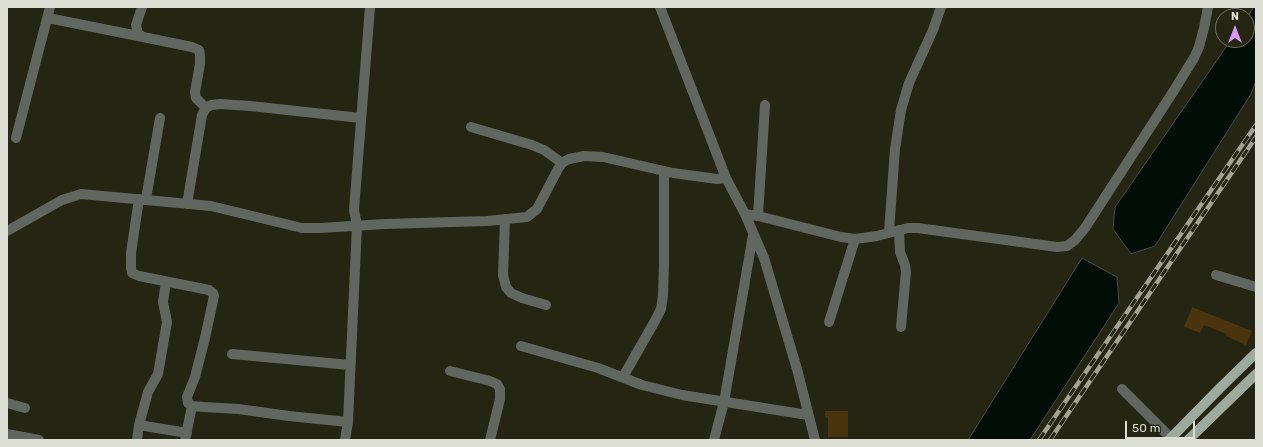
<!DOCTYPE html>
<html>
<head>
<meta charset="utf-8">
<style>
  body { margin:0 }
  #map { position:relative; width:1263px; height:447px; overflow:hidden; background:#242513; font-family:Rubik,sans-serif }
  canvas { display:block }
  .frame { position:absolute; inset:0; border:8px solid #dedfd4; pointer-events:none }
  .north { position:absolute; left:1215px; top:8px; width:40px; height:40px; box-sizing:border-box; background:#242513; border:1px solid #6e6f60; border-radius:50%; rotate:0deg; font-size:11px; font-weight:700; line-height:16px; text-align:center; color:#dedfd4 }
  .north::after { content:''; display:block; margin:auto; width:14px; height:18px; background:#d89af8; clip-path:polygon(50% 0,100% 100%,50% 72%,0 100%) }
  .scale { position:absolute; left:1125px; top:421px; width:70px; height:18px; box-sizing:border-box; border:2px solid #dedfd4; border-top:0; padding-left:5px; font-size:12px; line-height:14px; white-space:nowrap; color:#dedfd4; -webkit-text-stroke:3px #242513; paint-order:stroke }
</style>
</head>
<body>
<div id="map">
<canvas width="1263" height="447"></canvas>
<div class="frame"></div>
<div class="north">N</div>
<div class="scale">50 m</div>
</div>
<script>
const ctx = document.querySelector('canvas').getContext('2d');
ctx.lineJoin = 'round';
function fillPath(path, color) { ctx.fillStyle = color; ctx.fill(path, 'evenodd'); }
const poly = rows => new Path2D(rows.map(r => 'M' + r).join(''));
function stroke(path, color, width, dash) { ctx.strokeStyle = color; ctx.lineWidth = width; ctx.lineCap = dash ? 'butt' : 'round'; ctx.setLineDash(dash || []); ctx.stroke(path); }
const water = poly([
  [1254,7,1256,7,1256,81,1251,94,1155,246,1131,254,1113,229,1115,207,1231,40,1247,40,1247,17,1254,7],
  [1082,258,1117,277,1119,303,1030,440,968,440,1082,258]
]);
const building = poly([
  [1192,307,1252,331,1246,345,1226,336,1226,334,1204,325,1200,333,1184,327],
  [825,411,848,411,848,437,828,437,828,419,825,416]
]);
const minor = poly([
  [142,7,136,25,138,34,143,37,192,47,199,50,200,55,200,64,195,92,196,98,206,108],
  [660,7,726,178,745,214,764,258,797,369,815,440],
  [48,18,143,37],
  [471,127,532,145,544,150,562,163],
  [16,138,50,7],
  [139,199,131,253,131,268,132,273,139,276,209,290,213,293,214,296,205,338,195,377,187,397,188,403,192,406,204,407,238,409,289,416,348,422],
  [146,199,160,118],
  [187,204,202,115,206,108,211,105,220,104,250,106,361,118],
  [745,214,758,216,841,237,855,239,877,236,908,228,918,228,1057,247,1067,246,1075,240,1085,228,1173,92,1194,58,1199,47,1204,28,1208,7],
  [758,216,765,105],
  [505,219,503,275,506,287,511,293,522,298,546,305],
  [899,230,900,252,905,265,906,272,901,327],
  [7,231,62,200,81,194,211,206,302,228,320,228,385,224,487,221,527,217,537,209,558,169,562,163,569,159,584,156,603,157,673,173,717,179,726,178],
  [889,232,895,149,901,110,909,83,933,30,941,7],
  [1216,275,1256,287],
  [829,322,855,239],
  [521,346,598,368,642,385,682,395,808,415],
  [232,354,350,365],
  [450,371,490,381,497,384,500,389,500,399,490,440],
  [623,377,656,319,661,309,663,295,664,264,664,171],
  [1122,389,1171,438],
  [7,403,25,408],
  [139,425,187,433],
  [7,434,39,440],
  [137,440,139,425,148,392,158,374,167,322,163,302,166,282],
  [185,440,192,406],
  [345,440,348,422,357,225,354,210,370,7],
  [714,440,724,402,753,235]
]);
const major = poly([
  [1169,440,1220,388,1256,353],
  [1188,440,1256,374]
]);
const rail = poly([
  [1039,440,1256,125],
  [1050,440,1256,137]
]);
fillPath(water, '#000e07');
stroke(water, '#434d44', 1);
fillPath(building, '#49340d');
stroke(minor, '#61675f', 10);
stroke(major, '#9eaa9b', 10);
stroke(rail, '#a2a395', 4.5);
stroke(rail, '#242513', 3, [9]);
</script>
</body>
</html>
